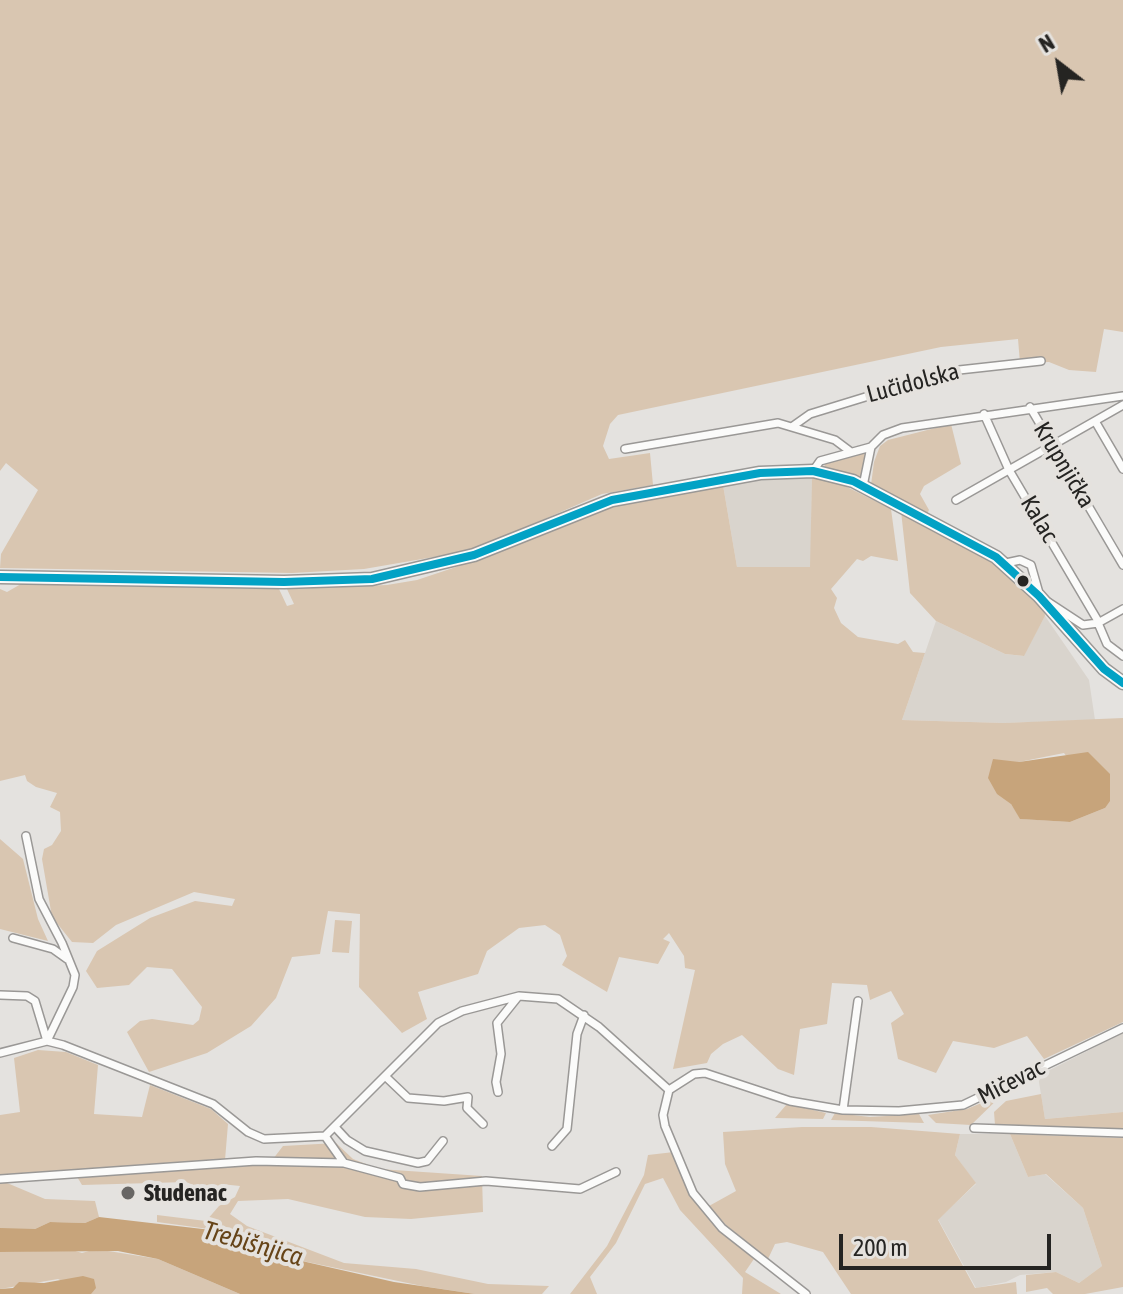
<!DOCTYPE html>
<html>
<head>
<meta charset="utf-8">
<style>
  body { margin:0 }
  #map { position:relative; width:1123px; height:1294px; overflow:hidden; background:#e4e2df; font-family:"Asap Condensed",sans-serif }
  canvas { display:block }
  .north { position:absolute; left:1019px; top:24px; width:80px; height:80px; -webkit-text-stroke:6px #e5e2de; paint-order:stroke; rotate:329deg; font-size:22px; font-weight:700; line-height:32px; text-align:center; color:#252422 }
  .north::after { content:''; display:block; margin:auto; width:28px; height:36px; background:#252422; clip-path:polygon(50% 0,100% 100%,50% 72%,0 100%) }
  .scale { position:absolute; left:839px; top:1234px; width:212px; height:36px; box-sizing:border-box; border:4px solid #252422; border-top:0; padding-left:10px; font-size:24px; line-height:28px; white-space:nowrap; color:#252422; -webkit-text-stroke:6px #e5e2de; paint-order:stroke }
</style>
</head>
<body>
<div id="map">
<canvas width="1123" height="1294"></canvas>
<div class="north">N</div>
<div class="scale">200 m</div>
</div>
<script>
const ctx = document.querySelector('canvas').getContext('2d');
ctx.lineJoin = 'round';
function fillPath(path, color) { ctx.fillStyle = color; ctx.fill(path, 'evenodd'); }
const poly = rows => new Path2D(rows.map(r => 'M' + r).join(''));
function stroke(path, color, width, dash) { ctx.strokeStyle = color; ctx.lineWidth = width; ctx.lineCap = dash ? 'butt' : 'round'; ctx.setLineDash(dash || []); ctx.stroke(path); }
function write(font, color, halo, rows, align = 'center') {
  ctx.font = font + ' "Asap Condensed",sans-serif'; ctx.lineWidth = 8; ctx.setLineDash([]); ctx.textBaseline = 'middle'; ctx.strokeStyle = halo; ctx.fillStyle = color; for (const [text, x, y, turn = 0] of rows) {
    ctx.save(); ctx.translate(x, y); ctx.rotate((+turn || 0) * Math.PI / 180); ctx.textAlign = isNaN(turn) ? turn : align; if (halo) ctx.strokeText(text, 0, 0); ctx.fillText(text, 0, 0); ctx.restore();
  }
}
const built = poly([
  [786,476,812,477,811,567,737,567,723,485],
  [1045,616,1089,680,1095,720,1004,723,902,720,936,621,1005,654,1023,656],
  [1123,1033,1123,1112,1045,1119,1038,1076],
  [960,1134,1010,1134,1028,1177,1045,1174,1083,1208,1102,1266,1079,1283,1056,1272,1020,1275,1006,1282,976,1288,938,1219,976,1184,955,1155]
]);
const green = poly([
  [0,0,1123,0,1123,332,1104,329,1096,372,1069,370,1049,362,1020,363,1018,339,941,347,618,415,610,424,603,446,609,459,650,453,653,485,602,494,492,542,457,553,364,569,292,573,0,568,1,554,38,490,6,463,0,471],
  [951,424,961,464,924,486,920,494,929,510,926,516,871,485,874,462,880,446,888,440],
  [865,453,861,479,824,469,825,463,831,460],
  [812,477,835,481,891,509,898,561,871,556,863,561,857,559,831,589,837,598,834,608,841,623,858,637,898,644,905,640,913,652,925,653,902,720,1004,723,1123,718,1123,1022,1044,1059,1027,1036,994,1048,953,1041,936,1073,898,1059,891,1023,904,1014,891,991,870,1000,867,985,832,983,827,1024,800,1029,794,1075,778,1069,742,1035,723,1044,711,1054,707,1063,673,1069,695,970,685,968,684,956,669,933,663,939,670,942,658,964,619,957,607,992,562,965,567,956,560,935,545,925,519,928,487,951,478,974,418,992,427,1019,402,1033,359,987,360,914,328,911,320,954,292,957,276,998,251,1026,207,1053,149,1072,127,1032,140,1021,152,1019,193,1025,199,1020,202,1007,172,969,147,967,129,985,97,988,86,971,97,951,150,918,195,901,232,906,235,899,194,892,116,925,93,943,72,942,52,917,42,859,44,849,52,845,61,831,60,812,50,807,57,793,36,787,27,781,25,775,0,781,0,589,7,592,21,584,279,589,287,606,294,604,287,589,387,585,417,580,462,565,599,509,723,485,737,567,810,567],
  [1064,753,1105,808,1070,822,1021,819,1011,804,1019,762],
  [901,511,993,559,1044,608,1045,616,1024,656,1005,654,936,621,910,593],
  [0,839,23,859,38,919,48,941,0,929],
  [335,920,352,921,349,953,332,952],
  [38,1050,66,1052,98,1065,94,1114,142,1117,150,1085,211,1109,228,1124,225,1160,273,1159,283,1146,336,1143,353,1159,379,1169,482,1176,483,1212,411,1219,365,1217,288,1199,238,1201,230,1214,247,1226,344,1263,416,1269,488,1284,549,1286,542,1294,475,1294,422,1286,293,1259,246,1234,157,1222,157,1215,206,1221,219,1206,235,1197,240,1186,221,1184,218,1190,206,1190,186,1182,82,1185,73,1170,0,1175,0,1115,20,1112,14,1058],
  [1003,1094,971,1125,936,1123,928,1115,967,1109],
  [1041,1094,1045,1119,1123,1112,1123,1129,995,1125,994,1112,1006,1101],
  [787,1104,826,1113,823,1119,775,1118],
  [835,1113,870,1117,919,1114,924,1123,831,1120],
  [802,1127,871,1127,960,1134,955,1155,976,1183,938,1220,975,1288,1016,1282,1017,1294,851,1294,823,1252,787,1242,775,1244,768,1259,726,1225,709,1206,736,1191,725,1164,723,1132],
  [1010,1134,1123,1138,1123,1287,1085,1294,1053,1294,1047,1288,1026,1292,1026,1275,1056,1272,1079,1283,1102,1266,1083,1208,1046,1174,1028,1177],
  [674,1152,704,1209,756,1256,745,1272,781,1294,742,1294,743,1278,680,1210,663,1178,645,1184,616,1243,590,1277,597,1294,570,1294,607,1246,644,1175,648,1155],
  [0,1180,45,1199,95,1201,99,1217,85,1223,50,1222,35,1229,5,1230,0,1228],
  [96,1249,158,1259,240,1294,89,1294,58,1279,0,1289,0,1252,72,1250,82,1253]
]);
const water = poly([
  [1088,752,1110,774,1110,801,1105,808,1070,822,1020,819,1011,804,997,794,988,778,993,759,1019,762],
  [99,1217,246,1234,293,1259,394,1282,475,1294,240,1294,158,1259,118,1251,0,1252,0,1228,35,1229,50,1222,85,1223],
  [83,1276,94,1279,96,1288,91,1294,0,1294,0,1289,13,1288,19,1282,44,1283]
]);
const street = poly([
  [1030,407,1123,565],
  [984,414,1009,470,1098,621],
  [1095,421,1123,469],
  [793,426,810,414,950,371,1041,361],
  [625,449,778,423,835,440,851,452],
  [813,471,820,461,871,447,883,435,902,428,1123,396],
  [863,486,871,447],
  [956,500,1123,405],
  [1006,563,1020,560,1031,565,1039,593],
  [1048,602,1083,625,1098,623],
  [1123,609,1098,623,1107,644,1123,656],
  [13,938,53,949,67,959],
  [0,995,27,996,35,1001,47,1041,73,987,75,975,62,943,39,899,26,836],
  [0,1053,47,1041,63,1045,213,1104,248,1132,264,1139,325,1136,438,1023,462,1011,519,996,558,999,599,1027,669,1090,663,1115,665,1126,693,1193,722,1228,806,1294],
  [386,1077,408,1098,444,1101,468,1097,467,1108,483,1124],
  [669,1090,694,1074,705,1073,790,1101,843,1110,899,1111,963,1105,1123,1028],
  [498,1092,496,1082,501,1054,497,1023,517,998],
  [843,1110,858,1001],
  [335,1127,347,1140,365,1151,418,1163,427,1161,443,1141],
  [974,1128,1123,1133],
  [325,1136,344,1163,400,1178,403,1184,420,1187,486,1181,580,1189,616,1172],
  [552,1146,567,1129,577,1034,584,1015],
  [0,1179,256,1161,344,1163]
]);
const primary = poly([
  [0,577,284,582,372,579,474,555,612,500,760,473,813,471,853,481,996,557,1039,596,1104,669,1123,683]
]);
const bus1 = poly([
  [0,577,284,582,372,579,474,555,612,500,760,473,813,471,853,481,996,557,1039,596,1104,669,1123,683]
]);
const markers = [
  [1023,581,7,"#252422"],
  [128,1193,8,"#686664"]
];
const streetNames = [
  ["Lučidolska",913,383,-15],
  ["Krupnjička",1064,465,59],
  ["Kalac",1039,519,59],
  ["Mičevac",1011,1082,-27]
];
const poiNames = [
  ["Studenac",144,1193]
];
const waterNames = [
  ["Trebišnjica",253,1244,16]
];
fillPath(built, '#d9d4cd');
fillPath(green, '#d9c6b1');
fillPath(water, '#c7a47b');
stroke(street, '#9a9896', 10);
stroke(primary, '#9a9896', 15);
stroke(street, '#fbfbfa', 7);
stroke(primary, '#fbfbfa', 12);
stroke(bus1, '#02a2c5', 8);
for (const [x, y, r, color] of markers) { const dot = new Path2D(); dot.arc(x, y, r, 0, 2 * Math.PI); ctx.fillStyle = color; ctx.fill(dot); stroke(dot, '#e5e2de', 3); }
write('24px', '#252422', '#e5e2de', streetNames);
write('bold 24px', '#252422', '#e5e2de', poiNames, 'left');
write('italic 26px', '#664418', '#e5e2de', waterNames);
</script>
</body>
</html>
